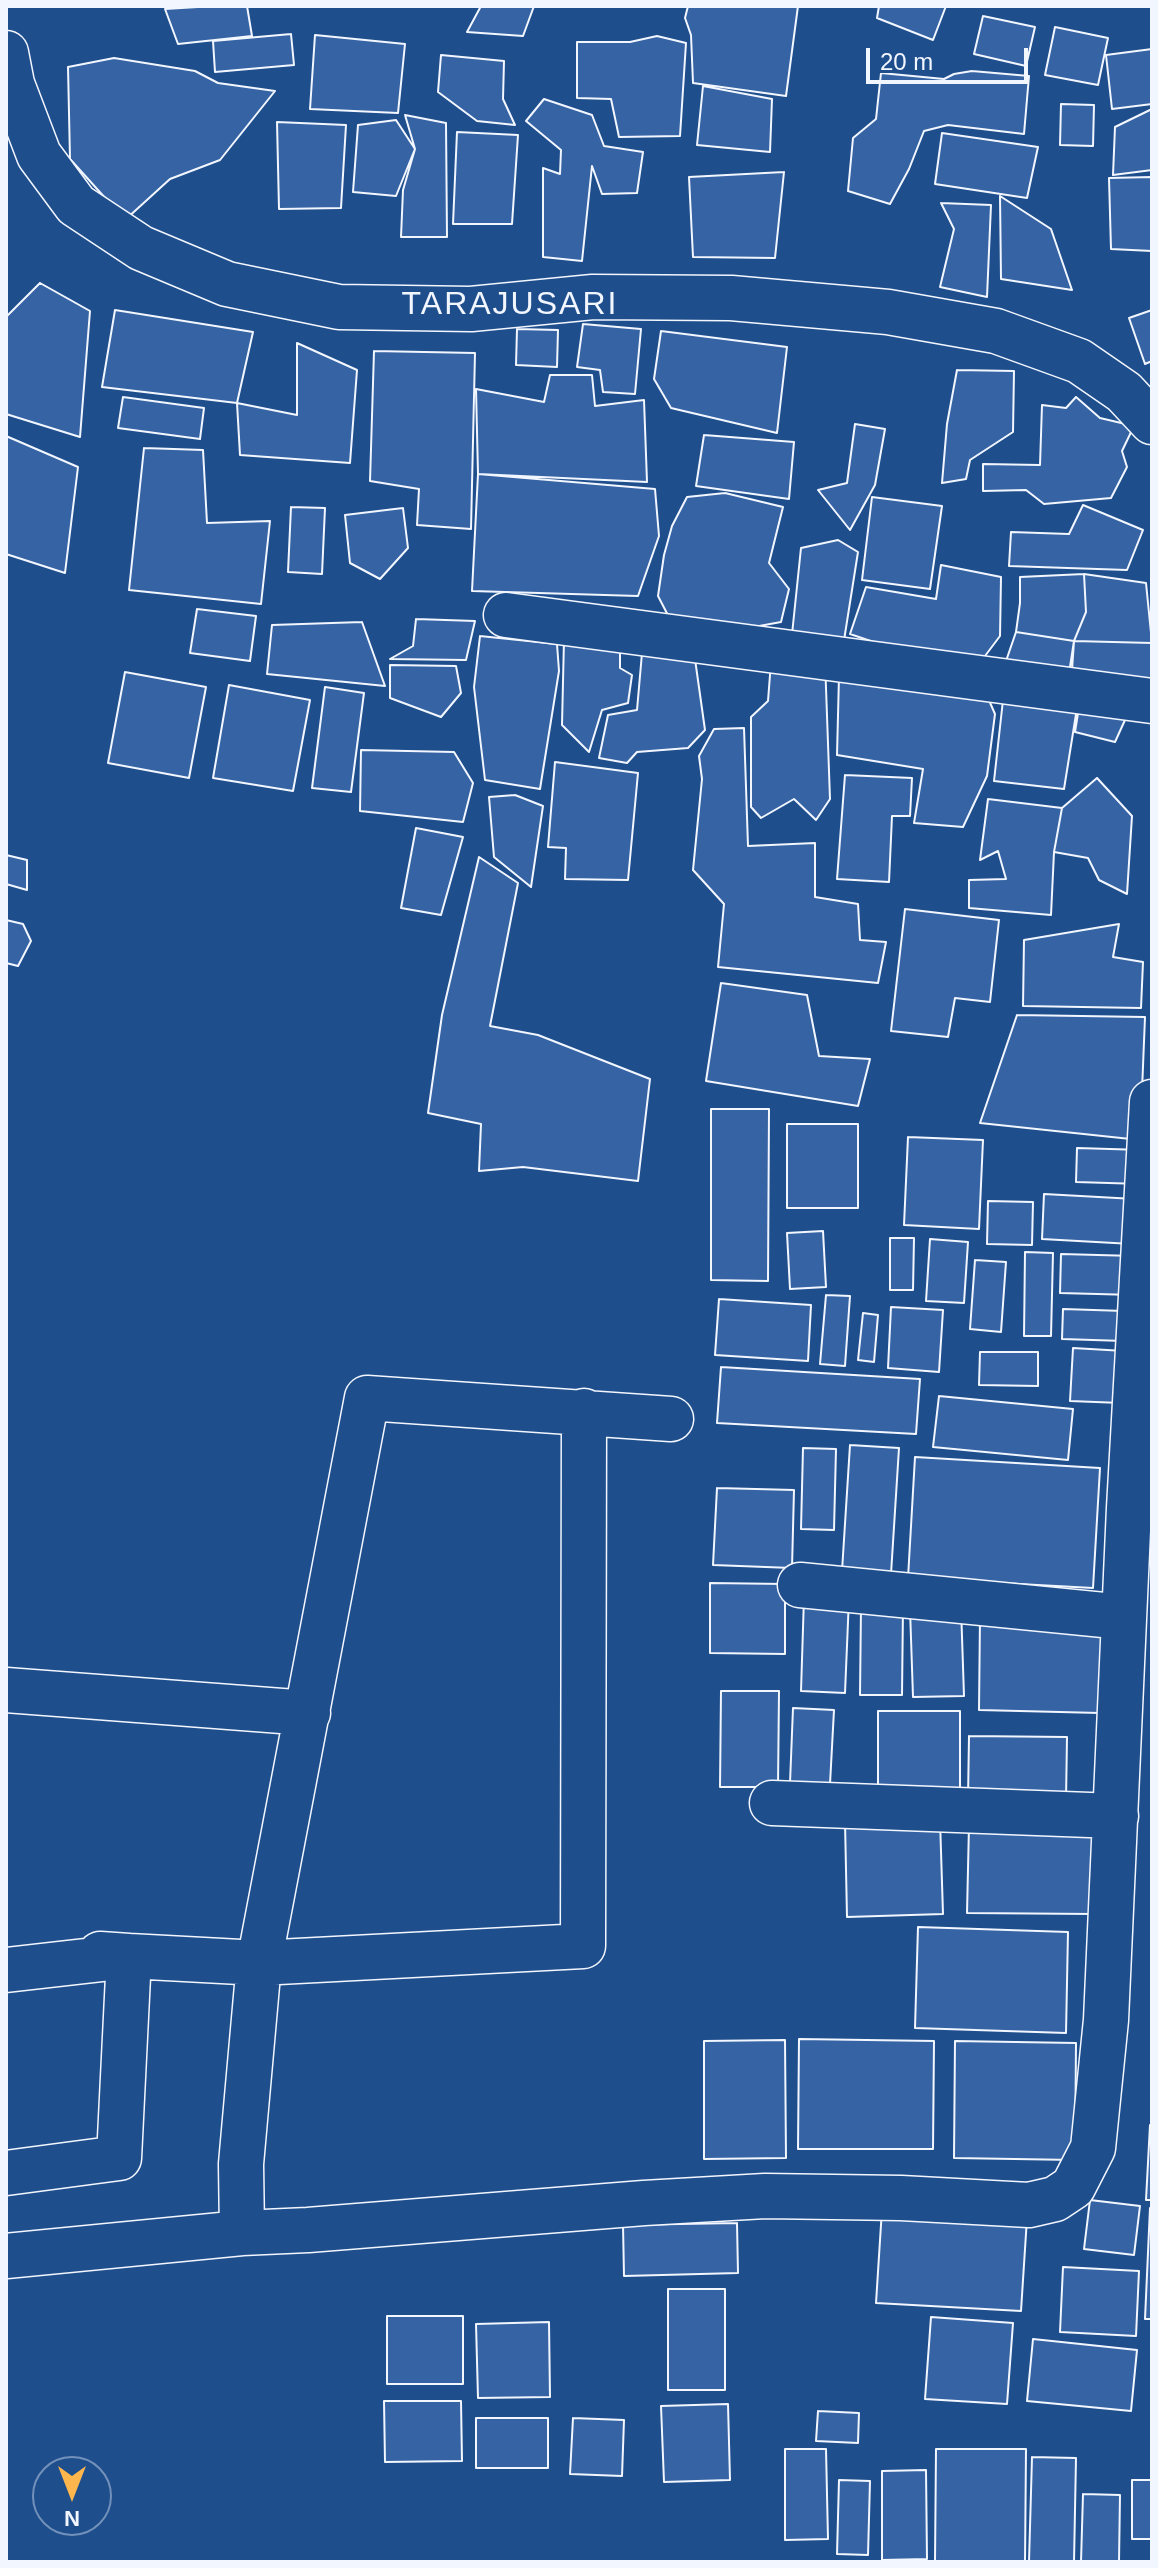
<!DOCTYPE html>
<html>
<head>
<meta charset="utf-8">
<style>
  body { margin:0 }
  #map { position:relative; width:1158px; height:2568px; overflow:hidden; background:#1f4e8c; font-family:Helvetica,sans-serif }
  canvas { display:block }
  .frame { position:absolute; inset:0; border:8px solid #f2f6ff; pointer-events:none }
  .north { position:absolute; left:32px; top:2456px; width:80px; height:80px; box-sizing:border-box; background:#1f4e8c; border:2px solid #7391ba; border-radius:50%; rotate:180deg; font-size:22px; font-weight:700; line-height:32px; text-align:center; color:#f2f6ff }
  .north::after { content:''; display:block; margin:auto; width:28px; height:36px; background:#ffb74d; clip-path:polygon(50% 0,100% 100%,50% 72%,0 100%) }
  .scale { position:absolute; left:866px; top:48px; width:162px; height:36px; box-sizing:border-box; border:4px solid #f2f6ff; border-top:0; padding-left:10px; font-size:24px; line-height:28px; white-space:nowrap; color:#f2f6ff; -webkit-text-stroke:6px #1f4e8c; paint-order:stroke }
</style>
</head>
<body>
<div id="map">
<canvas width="1158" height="2568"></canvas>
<div class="frame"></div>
<div class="north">N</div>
<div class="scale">20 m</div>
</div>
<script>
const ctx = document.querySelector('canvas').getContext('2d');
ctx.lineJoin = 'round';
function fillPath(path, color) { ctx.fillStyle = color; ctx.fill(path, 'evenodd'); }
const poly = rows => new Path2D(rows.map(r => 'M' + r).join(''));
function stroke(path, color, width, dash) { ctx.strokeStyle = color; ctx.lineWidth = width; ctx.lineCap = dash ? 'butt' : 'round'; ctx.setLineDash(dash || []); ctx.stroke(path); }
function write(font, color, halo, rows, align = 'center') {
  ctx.font = font + ' Helvetica,sans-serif'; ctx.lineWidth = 6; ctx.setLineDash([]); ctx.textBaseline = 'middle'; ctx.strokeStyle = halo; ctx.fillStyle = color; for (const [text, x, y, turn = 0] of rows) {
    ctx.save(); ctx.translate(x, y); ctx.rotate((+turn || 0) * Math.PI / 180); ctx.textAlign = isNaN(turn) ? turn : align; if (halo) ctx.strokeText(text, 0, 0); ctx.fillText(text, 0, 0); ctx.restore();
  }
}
const building = poly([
  [214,6,247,6,252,36,178,44,165,9,214,6],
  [481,6,534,6,523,36,467,32,481,6],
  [688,6,798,6,786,96,693,83,691,35,685,18,688,6],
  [879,6,946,6,933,40,877,18,879,6],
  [983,16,1035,27,1026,66,974,54,983,16],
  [1055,27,1108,38,1098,85,1045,75,1055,27],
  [291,34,294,65,215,72,213,41,291,34],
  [315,35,405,44,398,113,310,109,315,35],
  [657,36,686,43,680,136,619,137,611,99,577,98,577,42,630,42,657,36],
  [1152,49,1152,104,1112,109,1106,55,1152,49],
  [441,55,504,61,503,99,515,125,477,121,438,92,441,55],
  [114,58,195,71,218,83,275,91,220,160,170,179,125,220,70,159,68,67,114,58],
  [972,71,1029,76,1024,134,948,125,924,131,909,169,890,204,848,191,853,138,876,119,881,73,944,79,954,74,972,71],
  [703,86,772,99,770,152,697,145,703,86],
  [544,99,592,115,604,146,643,152,637,193,602,194,592,166,582,261,543,257,543,168,560,174,561,150,526,121,544,99],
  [1061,104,1094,105,1093,146,1060,145,1061,104],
  [1152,109,1152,170,1113,175,1115,127,1152,109],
  [405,115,446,123,447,237,401,237,403,190,415,149,405,115],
  [396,120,415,149,396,196,353,192,358,125,396,120],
  [277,122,346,125,341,208,279,209,277,122],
  [457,132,518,135,512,224,453,224,457,132],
  [942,133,1038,147,1027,198,935,184,942,133],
  [784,172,775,258,693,257,689,177,784,172],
  [1152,177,1152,251,1111,249,1109,178,1152,177],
  [1000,196,1051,229,1072,290,1001,279,1000,196],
  [941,203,991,205,987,297,940,287,954,229,941,203],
  [40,283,90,311,80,437,6,414,6,317,40,283],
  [115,310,253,332,237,403,102,387,115,310],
  [1152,310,1152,361,1145,364,1129,318,1152,310],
  [583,324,641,329,635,394,603,392,600,370,577,367,583,324],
  [517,329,558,330,557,367,516,365,517,329],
  [661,331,787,347,777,433,671,408,654,379,661,331],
  [297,343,357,370,350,463,240,455,237,403,297,415,297,343],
  [374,351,475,353,471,529,417,525,419,489,370,481,374,351],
  [957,370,1014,371,1013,432,970,460,966,479,942,483,947,424,957,370],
  [550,375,592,375,595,406,644,400,647,482,478,474,476,389,544,402,550,375],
  [123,397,204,408,200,439,118,428,123,397],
  [1076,397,1100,418,1134,426,1122,451,1127,467,1111,498,1044,504,1026,490,983,491,983,464,1040,465,1042,405,1066,408,1076,397],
  [855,424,885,429,875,485,850,530,818,490,847,483,855,424],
  [704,435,794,442,789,499,696,486,704,435],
  [6,436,78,467,65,573,6,554,6,436],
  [144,448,203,450,207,523,270,521,261,604,129,590,144,448],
  [478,474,655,489,659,536,638,596,472,591,478,474],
  [725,493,783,507,769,563,789,589,781,622,721,633,672,623,658,596,664,555,672,526,687,497,725,493],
  [872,497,942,506,930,589,862,580,872,497],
  [1083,505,1143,530,1127,570,1009,566,1011,532,1069,534,1083,505],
  [291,507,325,508,322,574,288,572,291,507],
  [403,508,408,548,380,579,350,563,345,515,403,508],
  [838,540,858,552,842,653,791,644,801,548,838,540],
  [941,565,1001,577,1000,636,979,664,921,658,850,634,866,587,936,599,941,565],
  [1084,574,1146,583,1152,643,1074,641,1086,612,1084,574],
  [1084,574,1086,612,1074,641,1016,632,1020,603,1020,577,1084,574],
  [197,609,256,616,250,661,190,653,197,609],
  [416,619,475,621,466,660,390,659,413,646,416,619],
  [362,622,385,686,267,674,272,625,362,622],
  [1016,632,1074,641,1068,680,1006,661,1016,632],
  [480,636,557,644,559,671,540,789,485,780,474,687,480,636],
  [564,639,620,639,620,668,632,675,628,703,602,710,589,752,562,725,564,639],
  [1074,641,1152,643,1152,680,1071,685,1074,641],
  [694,652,705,730,688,748,637,752,627,763,599,758,608,715,637,710,642,653,694,652],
  [825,660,830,799,816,820,794,799,761,818,751,807,751,717,768,701,771,662,825,660],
  [390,665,456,666,461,693,441,717,390,698,390,665],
  [125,672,206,687,189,778,108,763,125,672],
  [839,676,984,689,995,714,987,776,963,827,914,823,923,769,837,755,839,676],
  [229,685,310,700,293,791,213,778,229,685],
  [325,687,364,693,351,792,312,788,325,687],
  [1003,700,1077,708,1064,789,994,781,1003,700],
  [1080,701,1130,709,1115,742,1075,732,1080,701],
  [744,728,748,846,815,843,815,897,858,904,860,940,886,942,878,983,718,967,724,904,693,870,702,779,699,756,714,729,744,728],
  [361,750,454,752,473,783,463,822,360,811,361,750],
  [555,762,638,773,628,880,565,879,566,848,548,847,555,762],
  [845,775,912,778,910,816,892,816,889,882,837,879,845,775],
  [1097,778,1132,816,1127,894,1099,880,1088,858,1054,852,1062,808,1097,778],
  [515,795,543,806,531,887,494,857,489,797,515,795],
  [988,799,1062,808,1054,852,1051,915,969,908,969,880,1006,879,998,851,980,860,988,799],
  [416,828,463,837,441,915,401,908,416,828],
  [6,855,27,860,27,890,6,884,6,855],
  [479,857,518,883,490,1026,538,1035,650,1079,638,1181,523,1167,479,1171,481,1124,428,1113,442,1015,479,857],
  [905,909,999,920,990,1002,955,998,948,1037,891,1031,905,909],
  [6,920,23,924,31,941,18,966,6,963,6,920],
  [1119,924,1113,957,1143,962,1141,1008,1023,1006,1024,940,1119,924],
  [721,983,807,995,819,1056,870,1059,858,1106,706,1081,721,983],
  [1017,1015,1145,1017,1140,1140,980,1123,1017,1015],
  [711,1109,769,1109,768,1281,711,1280,711,1109],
  [787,1124,858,1124,858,1208,787,1208,787,1124],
  [908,1137,983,1140,979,1229,904,1225,908,1137],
  [1077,1148,1143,1150,1141,1184,1076,1182,1077,1148],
  [1044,1194,1135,1199,1132,1244,1042,1239,1044,1194],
  [988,1201,1033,1202,1032,1245,987,1244,988,1201],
  [823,1231,826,1287,790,1289,787,1233,823,1231],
  [890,1238,914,1238,913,1290,890,1290,890,1238],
  [930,1239,968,1242,964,1303,926,1301,930,1239],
  [1025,1252,1053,1253,1051,1336,1024,1336,1025,1252],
  [1061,1254,1135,1256,1134,1295,1060,1293,1061,1254],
  [975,1260,1006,1262,1001,1332,970,1329,975,1260],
  [826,1295,850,1296,845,1366,820,1364,826,1295],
  [719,1299,811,1305,808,1361,715,1355,719,1299],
  [891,1307,943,1310,939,1372,888,1368,891,1307],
  [1063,1309,1124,1311,1124,1341,1062,1339,1063,1309],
  [863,1313,878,1315,874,1362,858,1360,863,1313],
  [1073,1348,1124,1351,1121,1403,1070,1401,1073,1348],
  [980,1352,1038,1352,1038,1386,979,1385,980,1352],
  [721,1367,920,1379,916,1434,717,1423,721,1367],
  [939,1396,1073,1409,1068,1460,933,1447,939,1396],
  [850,1445,899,1448,891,1574,842,1571,850,1445],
  [803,1448,836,1449,834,1530,801,1529,803,1448],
  [915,1457,1100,1468,1093,1588,908,1578,915,1457],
  [717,1488,794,1490,792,1568,713,1565,717,1488],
  [710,1583,785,1584,785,1654,710,1653,710,1583],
  [804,1597,849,1598,845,1693,801,1691,804,1597],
  [861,1606,903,1607,902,1695,860,1695,861,1606],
  [961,1607,964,1696,913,1697,910,1609,961,1607],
  [980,1617,1102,1620,1100,1713,979,1710,980,1617],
  [721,1691,779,1691,778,1787,720,1787,721,1691],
  [793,1708,834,1710,830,1784,790,1783,793,1708],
  [878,1711,960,1711,960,1801,878,1801,878,1711],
  [969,1736,1067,1737,1066,1800,968,1799,969,1736],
  [940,1820,943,1914,847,1917,845,1822,940,1820],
  [969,1825,1095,1827,1093,1914,967,1913,969,1825],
  [918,1927,1068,1932,1066,2033,915,2028,918,1927],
  [799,2039,934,2041,933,2149,798,2149,799,2039],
  [785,2040,786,2158,704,2159,704,2041,785,2040],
  [955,2041,1076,2043,1075,2160,954,2158,955,2041],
  [1150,2125,1152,2125,1152,2200,1146,2200,1150,2125],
  [1090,2200,1140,2206,1134,2255,1084,2249,1090,2200],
  [1150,2208,1152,2208,1152,2319,1145,2319,1150,2208],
  [882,2209,1027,2218,1021,2311,876,2303,882,2209],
  [737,2223,738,2273,624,2276,623,2225,737,2223],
  [1063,2267,1139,2271,1136,2336,1060,2332,1063,2267],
  [668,2289,725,2289,725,2390,668,2390,668,2289],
  [387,2316,463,2316,463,2384,387,2384,387,2316],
  [931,2317,1013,2323,1007,2404,925,2399,931,2317],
  [549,2322,550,2397,478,2398,476,2324,549,2322],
  [1033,2339,1137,2350,1131,2411,1027,2401,1033,2339],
  [384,2401,461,2401,462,2461,385,2462,384,2401],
  [728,2404,730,2480,664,2482,661,2406,728,2404],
  [818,2411,859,2413,858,2443,816,2441,818,2411],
  [476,2418,548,2418,548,2468,476,2468,476,2418],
  [573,2418,624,2420,622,2476,570,2474,573,2418],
  [785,2449,826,2449,828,2539,785,2540,785,2449],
  [936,2449,1026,2449,1025,2562,935,2562,936,2449],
  [1032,2457,1076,2458,1074,2562,1029,2562,1032,2457],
  [926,2470,927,2559,882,2560,882,2471,926,2470],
  [839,2480,870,2481,868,2555,837,2554,839,2480],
  [1132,2480,1152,2480,1152,2539,1132,2539,1132,2480],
  [1083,2494,1120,2495,1119,2562,1081,2562,1083,2494]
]);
const minor = poly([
  [6,53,12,84,39,155,76,205,141,248,227,284,339,307,471,309,593,297,731,298,888,312,996,331,1079,361,1124,392,1152,422],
  [506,615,1152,701],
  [800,1585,1124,1617],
  [6,1690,308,1713],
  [772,1803,1116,1816],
  [6,1970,129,1956,259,1963,583,1946,584,1411],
  [6,2173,119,2158,129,1956,100,1954],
  [242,2233,241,2164,259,1963,367,1398,671,1419],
  [6,2256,242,2233,308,2230,644,2203,765,2196,901,2198,1029,2205,1055,2199,1073,2187,1093,2148,1106,2020,1129,1508,1152,1102]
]);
const quarterNames = [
  ["TARAJUSARI",510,305]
];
fillPath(building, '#3563a3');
stroke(building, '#f2f6ff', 2);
stroke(minor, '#f2f6ff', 47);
stroke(minor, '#1f4e8c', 44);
ctx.letterSpacing = '2px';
write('32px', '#f2f6ff', '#1f4e8c', quarterNames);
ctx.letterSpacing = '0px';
</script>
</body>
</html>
